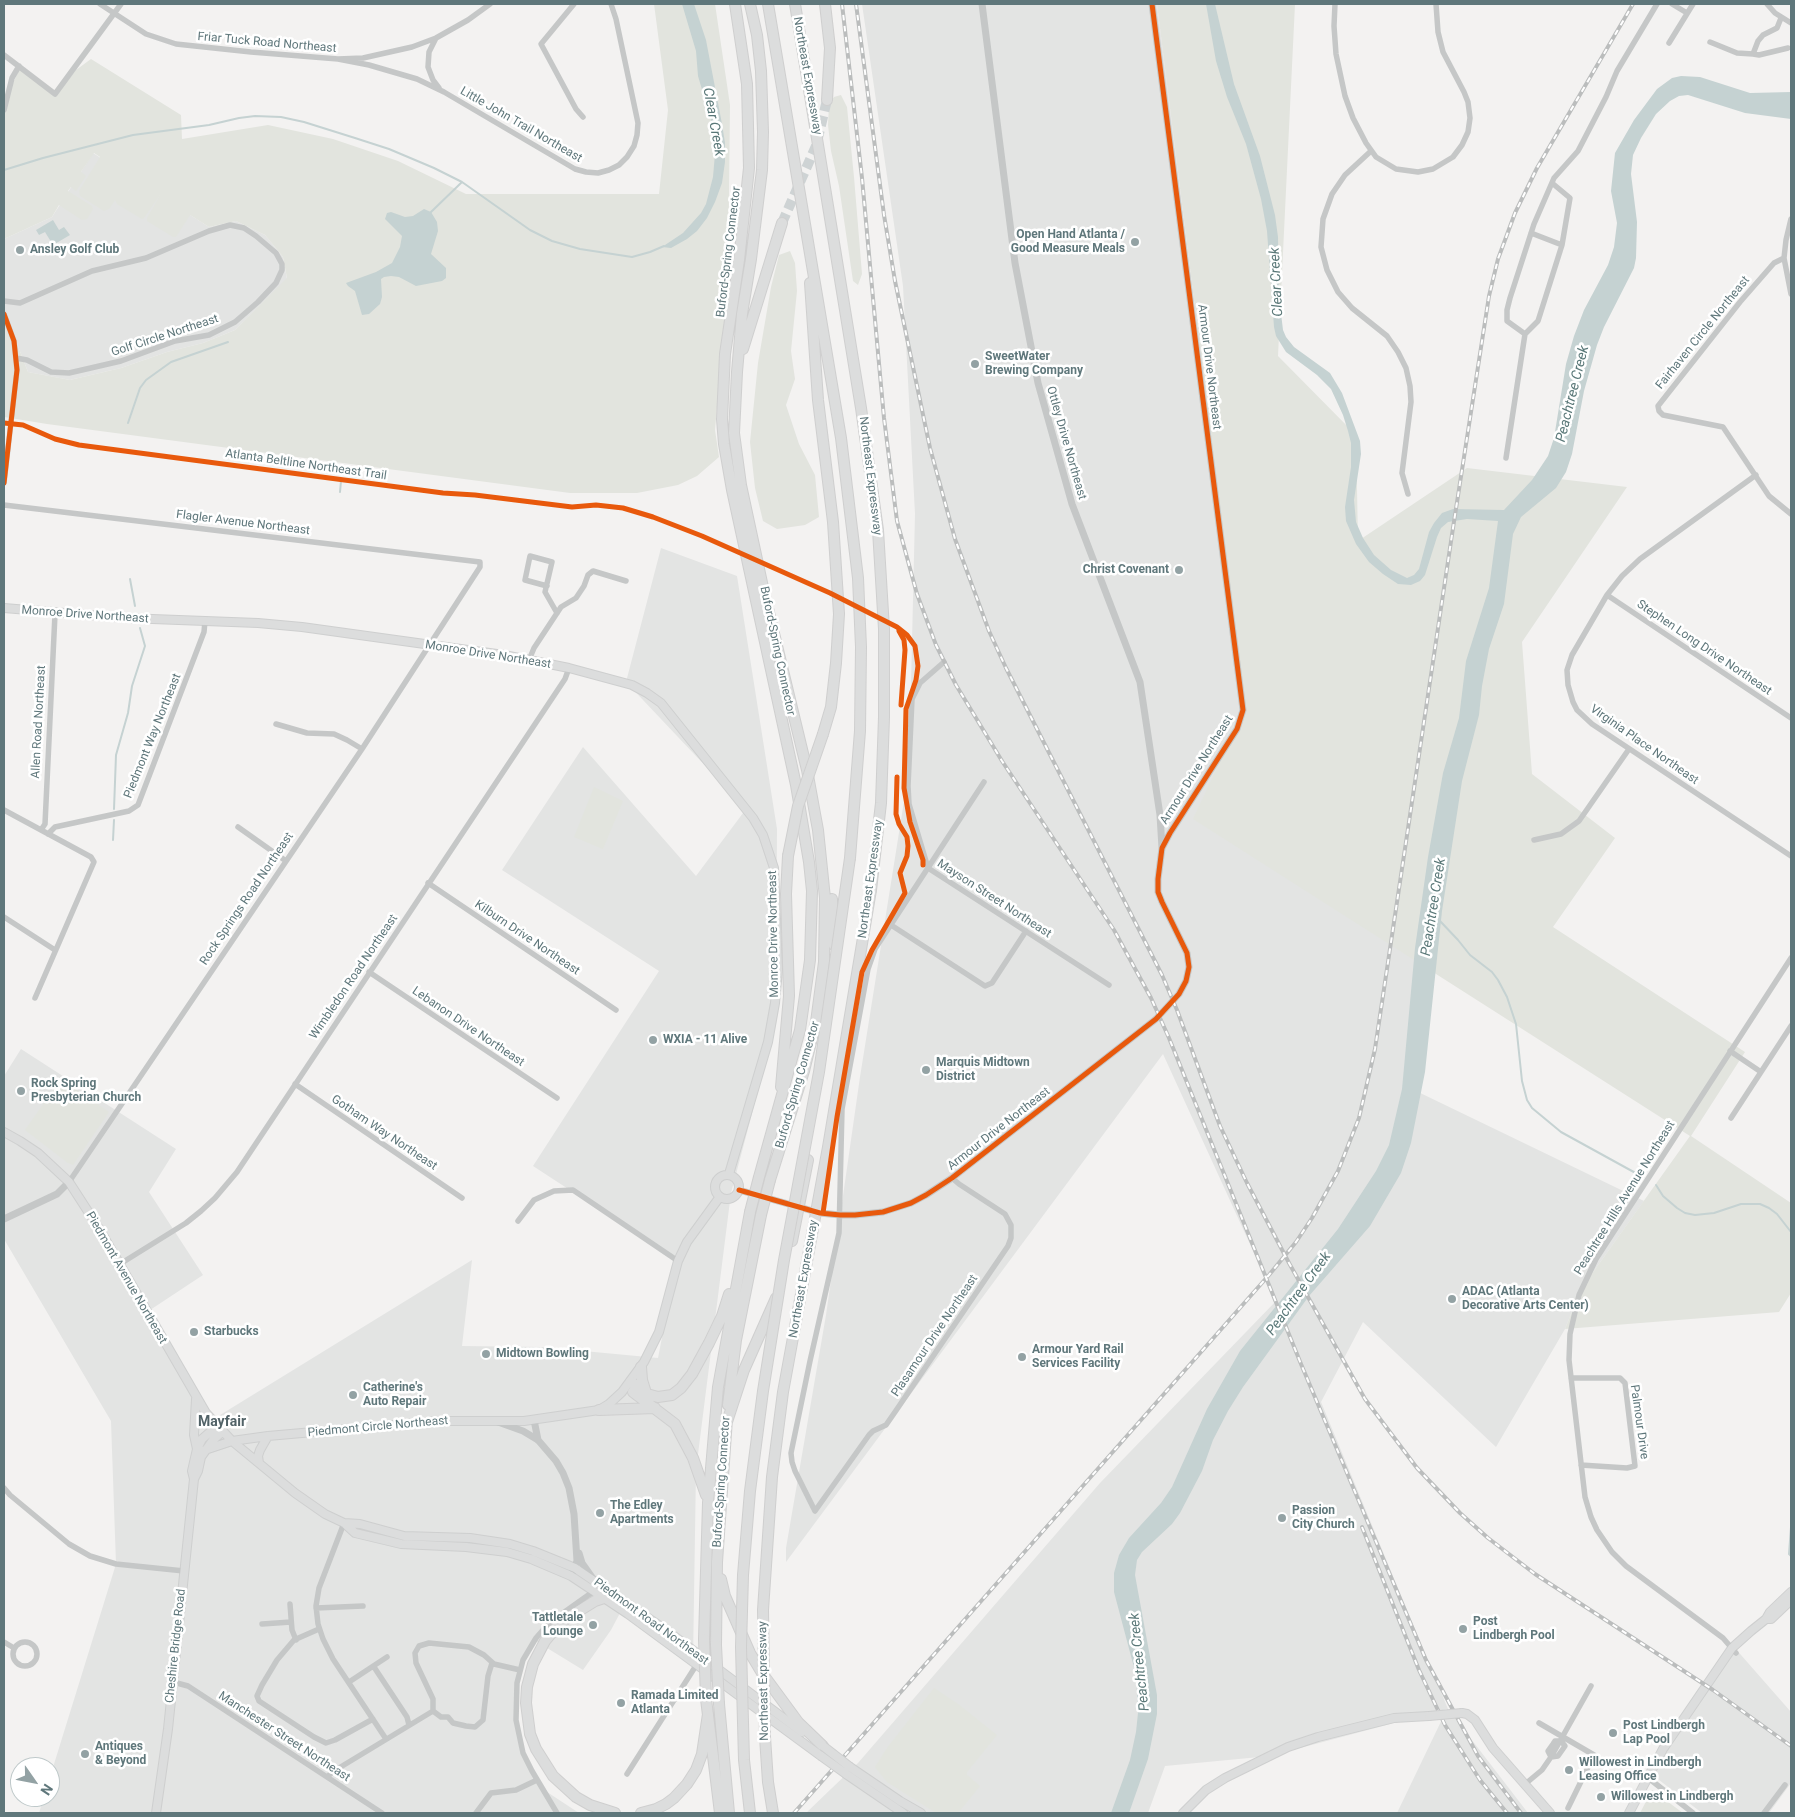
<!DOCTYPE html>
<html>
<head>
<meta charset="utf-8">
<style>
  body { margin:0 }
  #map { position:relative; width:1795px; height:1817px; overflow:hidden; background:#f3f2f1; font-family:Roboto,sans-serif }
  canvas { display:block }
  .frame { position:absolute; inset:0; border:5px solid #5f777b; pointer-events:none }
  .north { position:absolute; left:10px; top:1757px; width:50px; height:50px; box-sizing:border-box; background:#fff; border:1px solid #bfc9ca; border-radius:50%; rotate:123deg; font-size:14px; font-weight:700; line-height:20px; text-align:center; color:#5f777b }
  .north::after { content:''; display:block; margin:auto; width:18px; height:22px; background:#93a2a4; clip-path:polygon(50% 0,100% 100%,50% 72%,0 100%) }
</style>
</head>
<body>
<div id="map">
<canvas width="1795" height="1817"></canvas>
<div class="frame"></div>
<div class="north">N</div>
</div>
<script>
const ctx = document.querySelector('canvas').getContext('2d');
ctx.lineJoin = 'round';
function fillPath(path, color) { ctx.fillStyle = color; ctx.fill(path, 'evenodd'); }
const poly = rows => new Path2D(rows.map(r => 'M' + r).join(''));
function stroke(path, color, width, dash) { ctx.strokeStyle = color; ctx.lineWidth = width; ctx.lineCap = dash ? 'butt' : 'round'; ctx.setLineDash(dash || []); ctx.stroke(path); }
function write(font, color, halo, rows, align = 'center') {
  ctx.font = font + ' Roboto,sans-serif'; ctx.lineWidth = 5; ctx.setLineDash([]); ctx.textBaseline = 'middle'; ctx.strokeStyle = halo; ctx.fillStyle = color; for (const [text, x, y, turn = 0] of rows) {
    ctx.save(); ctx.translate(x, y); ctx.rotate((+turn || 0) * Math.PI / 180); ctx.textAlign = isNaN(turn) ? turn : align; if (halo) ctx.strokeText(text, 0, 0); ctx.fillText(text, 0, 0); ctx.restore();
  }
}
const built = poly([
  [862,4,1157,4,1245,708,1421,965,1414,1090,1644,1201,1581,1289,1565,1329,1496,1447,1363,1322,1321,1402,1448,1709,1528,1813,1397,1813,1447,1709,1270,1756,1165,1766,1148,1813,806,1813,858,1763,1100,1483,1276,1301,1163,1054,786,1562,786,1548,826,1315,860,1077,909,770,915,514,903,286],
  [93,153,209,227,236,221,265,235,283,257,287,279,235,330,203,343,167,352,121,368,70,380,28,372,8,320,4,313,4,239,52,217],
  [661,548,737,576,777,829,776,1023,731,1193,696,1470,693,1660,620,1613,611,1630,583,1670,534,1640,527,1651,514,1693,521,1744,541,1788,579,1813,39,1813,44,1797,50,1797,50,1777,116,1564,111,1421,4,1239,4,1076,21,1049,176,1149,149,1192,203,1275,144,1314,212,1420,472,1260,462,1346,541,1347,658,1358,677,1260,533,1166,659,971,502,870,583,747,696,876,746,809,626,682],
  [1734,1647,1791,1712,1791,1783,1769,1813,1702,1813,1650,1773]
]);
const green = poly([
  [654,4,715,4,730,105,728,279,715,430,719,457,697,476,678,485,637,493,570,493,47,424,4,417,4,313,8,320,28,372,70,380,121,368,167,352,203,343,235,330,287,278,283,257,265,235,236,221,209,227,190,215,176,237,173,237,147,221,147,218,160,195,144,218,142,219,117,204,115,200,109,209,104,211,80,196,79,191,100,157,94,153,81,172,86,176,76,191,71,187,68,191,92,206,93,209,87,219,82,220,59,205,52,217,4,239,4,110,12,85,21,66,56,95,76,70,91,59,181,115,182,139,268,125,333,139,398,161,466,194,659,194,668,110],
  [1157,4,1295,4,1278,356,1356,435,1358,541,1467,468,1627,487,1522,642,1532,774,1615,838,1553,927,1745,1052,1691,1136,1791,1203,1791,1293,1779,1312,1565,1329,1581,1289,1690,1136,1193,819,1245,708],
  [841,95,847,107,854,177,862,274,858,285,853,281,839,186,831,151,828,125,829,104,834,97],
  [790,251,795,263,797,291,791,351,795,379,786,405,799,444,815,475,819,517,805,525,777,529,763,521,755,488,750,442,758,363,771,287,779,255],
  [594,787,623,801,603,849,574,837],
  [61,1079,109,1112,73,1165,68,1163,25,1130],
  [934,1688,958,1704,997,1735,967,1772,967,1775,980,1786,958,1813,936,1813,887,1782,875,1767,887,1748],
  [1652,1790,1683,1813,1640,1813]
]);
const water = poly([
  [682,4,694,4,706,40,722,124,725,143,725,162,722,183,715,202,707,218,697,231,687,239,671,248,662,247,683,233,701,213,706,204,713,177,715,154,711,120,698,76,696,51],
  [1206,4,1215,4,1234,84,1260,156,1275,215,1278,237,1279,297,1283,330,1286,337,1294,347,1330,373,1342,393,1360,441,1361,454,1354,500,1356,522,1363,538,1374,555,1391,570,1407,578,1414,575,1419,569,1429,532,1434,523,1442,513,1453,509,1504,510,1532,480,1548,456,1554,438,1566,364,1574,336,1584,310,1608,265,1614,247,1617,223,1611,191,1615,153,1634,120,1657,89,1672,78,1681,76,1700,77,1750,93,1791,92,1791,119,1745,113,1688,95,1679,96,1670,101,1656,114,1641,138,1633,155,1631,174,1637,222,1636,258,1634,268,1604,327,1597,345,1584,391,1572,454,1566,472,1556,488,1521,517,1513,534,1504,604,1489,649,1482,686,1479,715,1462,781,1442,911,1425,1072,1411,1143,1401,1173,1370,1226,1309,1296,1243,1387,1228,1411,1213,1440,1202,1471,1180,1513,1172,1524,1142,1552,1137,1560,1135,1575,1157,1695,1157,1714,1148,1759,1129,1813,1111,1813,1130,1760,1136,1732,1138,1713,1136,1675,1114,1592,1114,1573,1119,1555,1129,1538,1161,1503,1172,1487,1207,1409,1240,1351,1338,1229,1376,1171,1389,1145,1402,1089,1415,948,1428,857,1443,773,1459,718,1466,661,1489,588,1498,521,1467,519,1448,522,1441,528,1437,537,1425,575,1420,581,1411,585,1398,584,1383,574,1369,562,1356,544,1346,521,1345,507,1351,467,1351,443,1348,431,1343,415,1331,389,1317,375,1286,352,1276,336,1274,327,1267,231,1261,199,1246,144,1227,97,1216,61],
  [424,209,431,212,437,222,438,231,431,254,446,268,446,278,442,281,416,286,399,277,391,276,384,277,381,279,382,297,380,304,369,314,362,315,355,291,348,286,346,283,376,272,392,263,400,247,402,236,385,219,387,213,391,212,405,217,413,216],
  [53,220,59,230,64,227,70,235,53,245,45,232,39,235,36,230]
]);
const stream = poly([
  [4,170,43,158,133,135,209,125,239,118,255,116,281,117,304,122,355,138,389,149,434,168,462,182,530,230,552,241,580,249,632,257,650,252,664,246],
  [431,212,462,182],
  [128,423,140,388,146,380,171,362,228,342],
  [340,492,341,481],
  [130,579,135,606],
  [114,809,116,755,128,713,132,686,145,646,140,628],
  [113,840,114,820],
  [1440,921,1458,940,1470,955,1492,972,1498,980,1507,997,1516,1024,1522,1081,1527,1100,1532,1108,1561,1132,1641,1176],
  [1656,1185,1663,1196,1677,1208,1685,1213,1695,1215,1714,1213,1741,1204,1760,1204,1769,1208,1777,1214,1791,1232],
  [1791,1527,1789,1554,1791,1556]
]);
const motorwayTunnel = poly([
  [782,223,816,146,827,100]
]);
const minor = poly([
  [100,4,146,34,176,44,251,52,338,59,363,58,412,47,436,38,468,20,490,4],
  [574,4,541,44,576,109,583,117],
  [1335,4,1334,26,1336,54,1345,96,1353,118,1366,143,1376,157,1396,169,1418,172,1433,169,1453,157,1462,145,1468,132,1470,118,1468,102,1464,92,1443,52,1438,32,1436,4],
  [1672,4,1687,13],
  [1767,4,1775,13,1791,23],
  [436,38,429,52,428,67,433,80,439,88],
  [1710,42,1737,53,1753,54,1759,55,1788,48],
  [1669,43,1693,4],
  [1753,54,1758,41,1763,35,1777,28,1781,18],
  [4,55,55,94,121,4],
  [338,59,369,65,417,79,444,92,575,169,586,172,598,173,609,170,619,165,627,157,634,146,637,135,638,123,616,19,611,4],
  [4,110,12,78,19,66],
  [1371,151,1345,175,1332,194,1323,219,1321,247,1327,270,1338,292,1352,308,1387,336,1398,352,1406,368,1410,386,1411,402,1402,473,1408,494],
  [1552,183,1570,198,1562,245],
  [1791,219,1786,240,1784,258,1791,294],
  [1784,258,1774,263,1740,302,1658,406,1659,411,1663,415,1723,427,1769,496,1791,514],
  [4,301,20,303,92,271,146,258,209,231,230,225,244,228,256,236,276,253,282,264,282,270,276,283,258,302,235,322,209,335,175,341,121,361,69,373,51,372,27,360,16,358],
  [4,314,14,341,17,370,4,483],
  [1525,334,1538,321,1562,245,1531,233],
  [1506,458,1525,334,1507,321,1507,310,1510,298,1534,224,1554,178,1578,151,1606,97,1617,71,1657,4],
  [1756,475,1640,559,1622,576,1607,595,1572,655,1567,670,1568,685,1573,702,1577,710,1592,724,1791,856],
  [4,505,480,562,480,567,362,749,69,1182],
  [547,586,525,580,530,556,552,562,545,592,557,613],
  [1607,595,1791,718],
  [529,660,534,648,561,607,576,598,584,586,588,575,593,571,626,581],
  [944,662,920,683,912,699,908,786,909,804,928,868,1109,985],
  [276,724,307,733,334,734,347,740,362,749],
  [4,810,91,857,94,862,35,998],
  [238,827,286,861],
  [41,830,45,824,55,614],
  [48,834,55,827,129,811,138,805,204,632,205,621],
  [1534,840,1561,834,1579,821,1629,749],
  [428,883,616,1010],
  [4,917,55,950],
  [891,925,985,986,992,983,1026,931],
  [369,972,557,1098],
  [1730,1051,1761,1072],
  [295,1084,462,1198],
  [1731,1118,1791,1026],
  [952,1178,959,1184,1005,1214,1011,1225,1011,1238,1008,1246,895,1412,886,1425,873,1431,869,1435,815,1511,795,1471,792,1462,791,1453,810,1361,839,1233,842,1109,868,969,875,949,984,782],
  [518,1221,534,1200,554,1191,573,1190,678,1261],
  [120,1264,186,1223,201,1211,215,1198,237,1172,565,679,569,668],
  [1571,1378,1620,1378,1625,1383,1635,1466,1627,1468,1581,1465],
  [4,1488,10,1495,69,1544,90,1556,116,1564,184,1571],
  [344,1523,319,1588,316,1606,318,1624,323,1639,333,1659,386,1739],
  [290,1604,292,1630,296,1640],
  [316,1608,363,1606],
  [262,1624,291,1622],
  [319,1629,294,1640,277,1660,262,1685,257,1696,259,1701,314,1737,326,1743,335,1740,373,1719],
  [4,1642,14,1648],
  '13 1654a12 12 0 1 1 24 0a12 12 0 1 1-24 0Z',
  [1736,1653,1723,1638,1626,1566,1612,1552,1597,1530,1591,1517,1585,1497,1569,1360,1570,1334,1579,1295,1596,1259,1791,958],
  [492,1663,488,1676,483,1720,475,1727,466,1726,453,1723,448,1717,441,1717,433,1711,433,1699,416,1663,415,1653,419,1646,429,1643,469,1647,484,1655,494,1664,520,1670],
  [374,1667,407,1717,409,1725],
  [173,1682,188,1686,382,1813],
  [349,1682,387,1657],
  [1539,1723,1594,1755,1568,1808],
  [1551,1757,1548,1751,1553,1744,1555,1741,1561,1741],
  [1551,1757,1558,1756,1565,1746,1561,1741],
  [627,1774,697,1664],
  [328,1776,334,1771,433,1711],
  [1647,1777,1693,1813],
  [1524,1785,1542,1770,1551,1757,1591,1686],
  [476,1813,491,1793,516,1790,537,1780],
  [557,1813,532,1771,523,1753,516,1720,517,1683,523,1660,536,1638,549,1623,594,1591,599,1584],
  [1764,1813,1785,1785]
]);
const tertiary = poly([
  [982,4,1015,263,1038,383,1072,504,1140,682,1160,815,1162,848],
  [739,1190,820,1213,840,1215,855,1215,883,1212,911,1203,926,1195,952,1178,1156,1019,1179,994,1186,981,1189,967,1187,953,1162,902,1158,892,1158,879,1162,848,1170,833,1237,729,1243,710,1152,4],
  [4,1219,57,1194,69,1182],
  [534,1420,538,1440],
  [498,1422,523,1431,538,1440,556,1461,563,1473,569,1488,574,1514,577,1561,571,1576],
  [579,1553,582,1563,594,1580]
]);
const secondary = poly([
  [4,608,126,618,258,623,302,627,504,655,569,668,632,685,647,693,661,703,753,818,763,835,774,868,778,970,775,1003,768,1042,729,1174],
  [4,1132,20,1141,38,1153,69,1182,100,1230,206,1413,232,1441,295,1493,325,1514,344,1523,355,1533,401,1544,466,1547,507,1552,531,1559,571,1576,628,1614,821,1756],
  '715 1187a12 12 0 1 1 24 0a12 12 0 1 1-24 0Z',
  [196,1399,194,1435,197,1449],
  [205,1450,232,1441,268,1436,438,1421,524,1421,599,1410,609,1404,622,1392,644,1362,659,1332,678,1261,687,1242,719,1198],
  [259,1463,258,1456,260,1450,268,1436],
  [194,1479,192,1471,197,1449,202,1439,217,1426],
  [344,1523,360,1524,404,1536,470,1538,510,1544,533,1551,575,1568,670,1633,802,1732],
  [1766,1619,1770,1612,1791,1592],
  [1462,1713,1467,1714,1475,1720,1493,1748,1550,1813],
  [850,1767,900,1801,921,1813],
  [846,1774,903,1813],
  [156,1813,168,1729,194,1479,198,1471,201,1457,213,1440,222,1432],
  [1183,1813,1206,1790,1225,1778,1288,1747,1318,1737,1394,1718,1429,1716],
  [1629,1813,1663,1749,1732,1648,1751,1631,1766,1619,1771,1619,1791,1600]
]);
const motorway = poly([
  [735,4,747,84,749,168,739,260,725,354,722,419,724,444,732,490,796,785,809,862,812,891,810,960,800,1030,759,1177],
  [750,4,757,35,761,71,763,132,762,170,751,259,742,314,737,372,734,433,741,485,764,592,807,770,818,830,825,898,824,962,816,1022,804,1071,770,1180],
  [768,4,841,438,858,578,861,647,860,731,850,858],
  [795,4,861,408,878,530,884,629,884,717,881,803,871,890],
  [825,4,830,48,827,100],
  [810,283,818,400,833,522,839,614,836,663,831,707,823,734],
  [743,349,782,223],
  [832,899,834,945],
  [781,1087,789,996,786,894,788,856],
  [792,1241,808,1160],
  [641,1367,642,1380,646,1393],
  [631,1382,647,1394,658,1397,672,1395,681,1388,692,1374,709,1343,722,1316,729,1294],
  [633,1392,675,1424,693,1458,706,1495],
  [728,1405,736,1340,761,1215],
  [599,1410,655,1408],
  [726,1425,744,1370,776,1298],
  [721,1579,725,1596,750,1653,762,1673,798,1722,823,1746],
  [604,1598,595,1601,566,1619,555,1629,545,1641,533,1664,527,1687,526,1703,530,1734,536,1749,553,1776,576,1797,590,1805,615,1813],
  [704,1639,708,1503,718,1387,750,1212],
  [716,1645,717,1562,727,1419],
  [706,1699,720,1813],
  [719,1704,729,1813],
  [641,1813,656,1809,666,1804,674,1798,687,1784,696,1770,702,1754,708,1714]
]);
const rail = poly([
  [842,4,862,178,884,418,897,521,917,594,936,645,956,685,1002,761,1114,930,1151,998,1169,1038,1301,1364,1426,1660,1478,1756,1521,1813],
  [856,4,884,215,895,281,930,448,955,539,989,631,1006,668,1162,975,1177,1010,1220,1126,1247,1183,1289,1263,1365,1399,1417,1468,1460,1513,1488,1538,1535,1574,1713,1690,1791,1746],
  [1362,1527,1419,1670,1445,1725,1480,1780,1507,1813],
  [794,1813,1269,1275,1296,1242,1312,1218,1338,1171,1359,1118,1375,1049,1453,528,1489,296,1498,259,1515,213,1537,168,1633,4]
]);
const secondaryBridge = poly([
  [1429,1716,1462,1713],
  [823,1746,850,1767],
  [821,1756,846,1774]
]);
const motorwayBridge = poly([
  [788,856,798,806,823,734],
  [750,1212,759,1177],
  [761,1215,770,1180],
  [704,1639,706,1699],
  [716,1645,719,1704],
  [750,1813,744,1760,741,1647,743,1575,750,1491,763,1391,784,1260,819,1072,850,858],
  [773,1813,768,1782,765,1737,763,1610,772,1477,783,1392,828,1147,871,890]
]);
const cycleway = poly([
  [4,314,14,341,17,370,4,483],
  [4,423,23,425,55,439,79,445,443,493,475,495,572,507,596,505,623,508,653,517,702,536,830,593,897,627,907,635,915,646,918,666,916,680,906,709,904,788,910,822,923,860,923,865],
  [899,631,904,640,905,650,901,705],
  [739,1190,820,1213,840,1215,855,1215,883,1212,911,1203,926,1195,952,1178,1156,1019,1179,994,1186,981,1189,967,1187,953,1162,902,1158,892,1158,879,1162,848,1170,833,1237,729,1243,710,1152,4],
  [823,1213,837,1117,862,972,872,950,905,893,900,873,907,856,908,846,907,837,899,824,896,814,897,777]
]);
const markers = [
  [1135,242,5,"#93a2a4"],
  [20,250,5,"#93a2a4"],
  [975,364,5,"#93a2a4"],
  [1179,570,5,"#93a2a4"],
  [653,1040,5,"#93a2a4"],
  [926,1070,5,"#93a2a4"],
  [21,1091,5,"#93a2a4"],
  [1452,1299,5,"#93a2a4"],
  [194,1332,5,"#93a2a4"],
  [486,1354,5,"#93a2a4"],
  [1022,1357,5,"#93a2a4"],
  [353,1395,5,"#93a2a4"],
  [600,1513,5,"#93a2a4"],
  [1282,1518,5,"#93a2a4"],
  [593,1625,5,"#93a2a4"],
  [1463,1629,5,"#93a2a4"],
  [621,1703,5,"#93a2a4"],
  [1613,1733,5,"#93a2a4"],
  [85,1754,5,"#93a2a4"],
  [1569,1770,5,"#93a2a4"],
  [1601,1797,5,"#93a2a4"]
];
const streetNames = [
  ["Friar Tuck Road Northeast",267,43,5],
  ["Northeast Expressway",807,76,80],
  ["Little John Trail Northeast",521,125,30],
  ["Buford-Spring Connector",729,252,-83],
  ["Fairhaven Circle Northeast",1703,333,-51],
  ["Golf Circle Northeast",165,336,-18],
  ["Armour Drive Northeast",1209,367,83],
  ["Ottley Drive Northeast",1066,443,74],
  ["Atlanta Beltline Northeast Trail",306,465,8],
  ["Northeast Expressway",870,476,83],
  ["Flagler Avenue Northeast",243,523,7],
  ["Monroe Drive Northeast",85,615,4],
  ["Stephen Long Drive Northeast",1704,648,34],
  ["Buford-Spring Connector",777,651,78],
  ["Monroe Drive Northeast",488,655,9],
  ["Allen Road Northeast",39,722,-87],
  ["Piedmont Way Northeast",153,736,-68],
  ["Virginia Place Northeast",1644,745,35],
  ["Armour Drive Northeast",1197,770,-58],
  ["Northeast Expressway",871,879,-82],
  ["Rock Springs Road Northeast",247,899,-56],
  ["Mayson Street Northeast",994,899,33],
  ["Monroe Drive Northeast",774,934,-91],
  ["Kilburn Drive Northeast",527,938,34],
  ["Wimbledon Road Northeast",354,977,-56],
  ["Lebanon Drive Northeast",468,1027,34],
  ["Buford-Spring Connector",798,1085,-74],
  ["Armour Drive Northeast",999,1129,-38],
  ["Gotham Way Northeast",384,1133,34],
  ["Peachtree Hills Avenue Northeast",1625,1198,-58],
  ["Piedmont Avenue Northeast",126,1278,60],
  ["Northeast Expressway",804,1279,-80],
  ["Plasamour Drive Northeast",935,1336,-56],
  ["Palmour Drive",1639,1422,82],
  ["Piedmont Circle Northeast",378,1427,-5],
  ["Buford-Spring Connector",722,1482,-86],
  ["Piedmont Road Northeast",651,1622,36],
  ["Cheshire Bridge Road",176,1646,-84],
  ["Northeast Expressway",764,1681,-91],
  ["Manchester Street Northeast",284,1737,33]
];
const poiNames = [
  ["Open Hand Atlanta /",1125,235,"right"],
  ["Good Measure Meals",1125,249,"right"],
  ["Ansley Golf Club",30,250],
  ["SweetWater",985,357],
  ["Brewing Company",985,371],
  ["Christ Covenant",1169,570,"right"],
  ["WXIA - 11 Alive",663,1040],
  ["Marquis Midtown",936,1063],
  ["District",936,1077],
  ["Rock Spring",31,1084],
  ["Presbyterian Church",31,1098],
  ["ADAC (Atlanta",1462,1292],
  ["Decorative Arts Center)",1462,1306],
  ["Starbucks",204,1332],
  ["Armour Yard Rail",1032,1350],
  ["Services Facility",1032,1364],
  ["Midtown Bowling",496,1354],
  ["Catherine's",363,1388],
  ["Auto Repair",363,1402],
  ["The Edley",610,1506],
  ["Apartments",610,1520],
  ["Passion",1292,1511],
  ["City Church",1292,1525],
  ["Tattletale",583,1618,"right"],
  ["Lounge",583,1632,"right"],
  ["Post",1473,1622],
  ["Lindbergh Pool",1473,1636],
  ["Ramada Limited",631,1696],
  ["Atlanta",631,1710],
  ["Post Lindbergh",1623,1726],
  ["Lap Pool",1623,1740],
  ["Antiques",95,1747],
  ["& Beyond",95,1761],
  ["Willowest in Lindbergh",1579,1763],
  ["Leasing Office",1579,1777],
  ["Willowest in Lindbergh",1611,1797]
];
const waterNames = [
  ["Clear Creek",713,122,80],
  ["Clear Creek",1277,282,-93],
  ["Peachtree Creek",1573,394,-76],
  ["Peachtree Creek",1434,907,-81],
  ["Peachtree Creek",1299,1294,-54],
  ["Peachtree Creek",1140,1662,-96]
];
const neighbourhoodNames = [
  ["Mayfair",222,1422]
];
fillPath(built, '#e3e4e3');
fillPath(green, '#e2e4de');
fillPath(water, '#c5d2d2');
stroke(stream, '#c5d2d2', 2);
stroke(motorwayTunnel, '#ced3d4', 10, [10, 5]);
stroke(secondary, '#cecfcf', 10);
stroke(motorway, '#cfcfcf', 12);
stroke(minor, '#c5c7c7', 5.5);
stroke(tertiary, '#c5c7c7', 7);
stroke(secondary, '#dcdddd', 8);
stroke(motorway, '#dcdddd', 10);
stroke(rail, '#bbbdbd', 4);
stroke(rail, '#fff', 2, [5.5]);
stroke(secondaryBridge, '#cecfcf', 10, []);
stroke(motorwayBridge, '#cfcfcf', 12, []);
stroke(secondaryBridge, '#dcdddd', 8);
stroke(motorwayBridge, '#dcdddd', 10);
stroke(cycleway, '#e8590c', 5);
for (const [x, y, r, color] of markers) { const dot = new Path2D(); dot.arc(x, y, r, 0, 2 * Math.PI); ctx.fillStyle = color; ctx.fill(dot); stroke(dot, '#fff', 2); }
write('12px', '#5f777b', '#fff', streetNames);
write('bold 12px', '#5f777b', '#fff', poiNames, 'left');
write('italic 14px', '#5a7878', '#fff', waterNames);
write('bold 14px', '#516267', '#fff', neighbourhoodNames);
</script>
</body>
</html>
